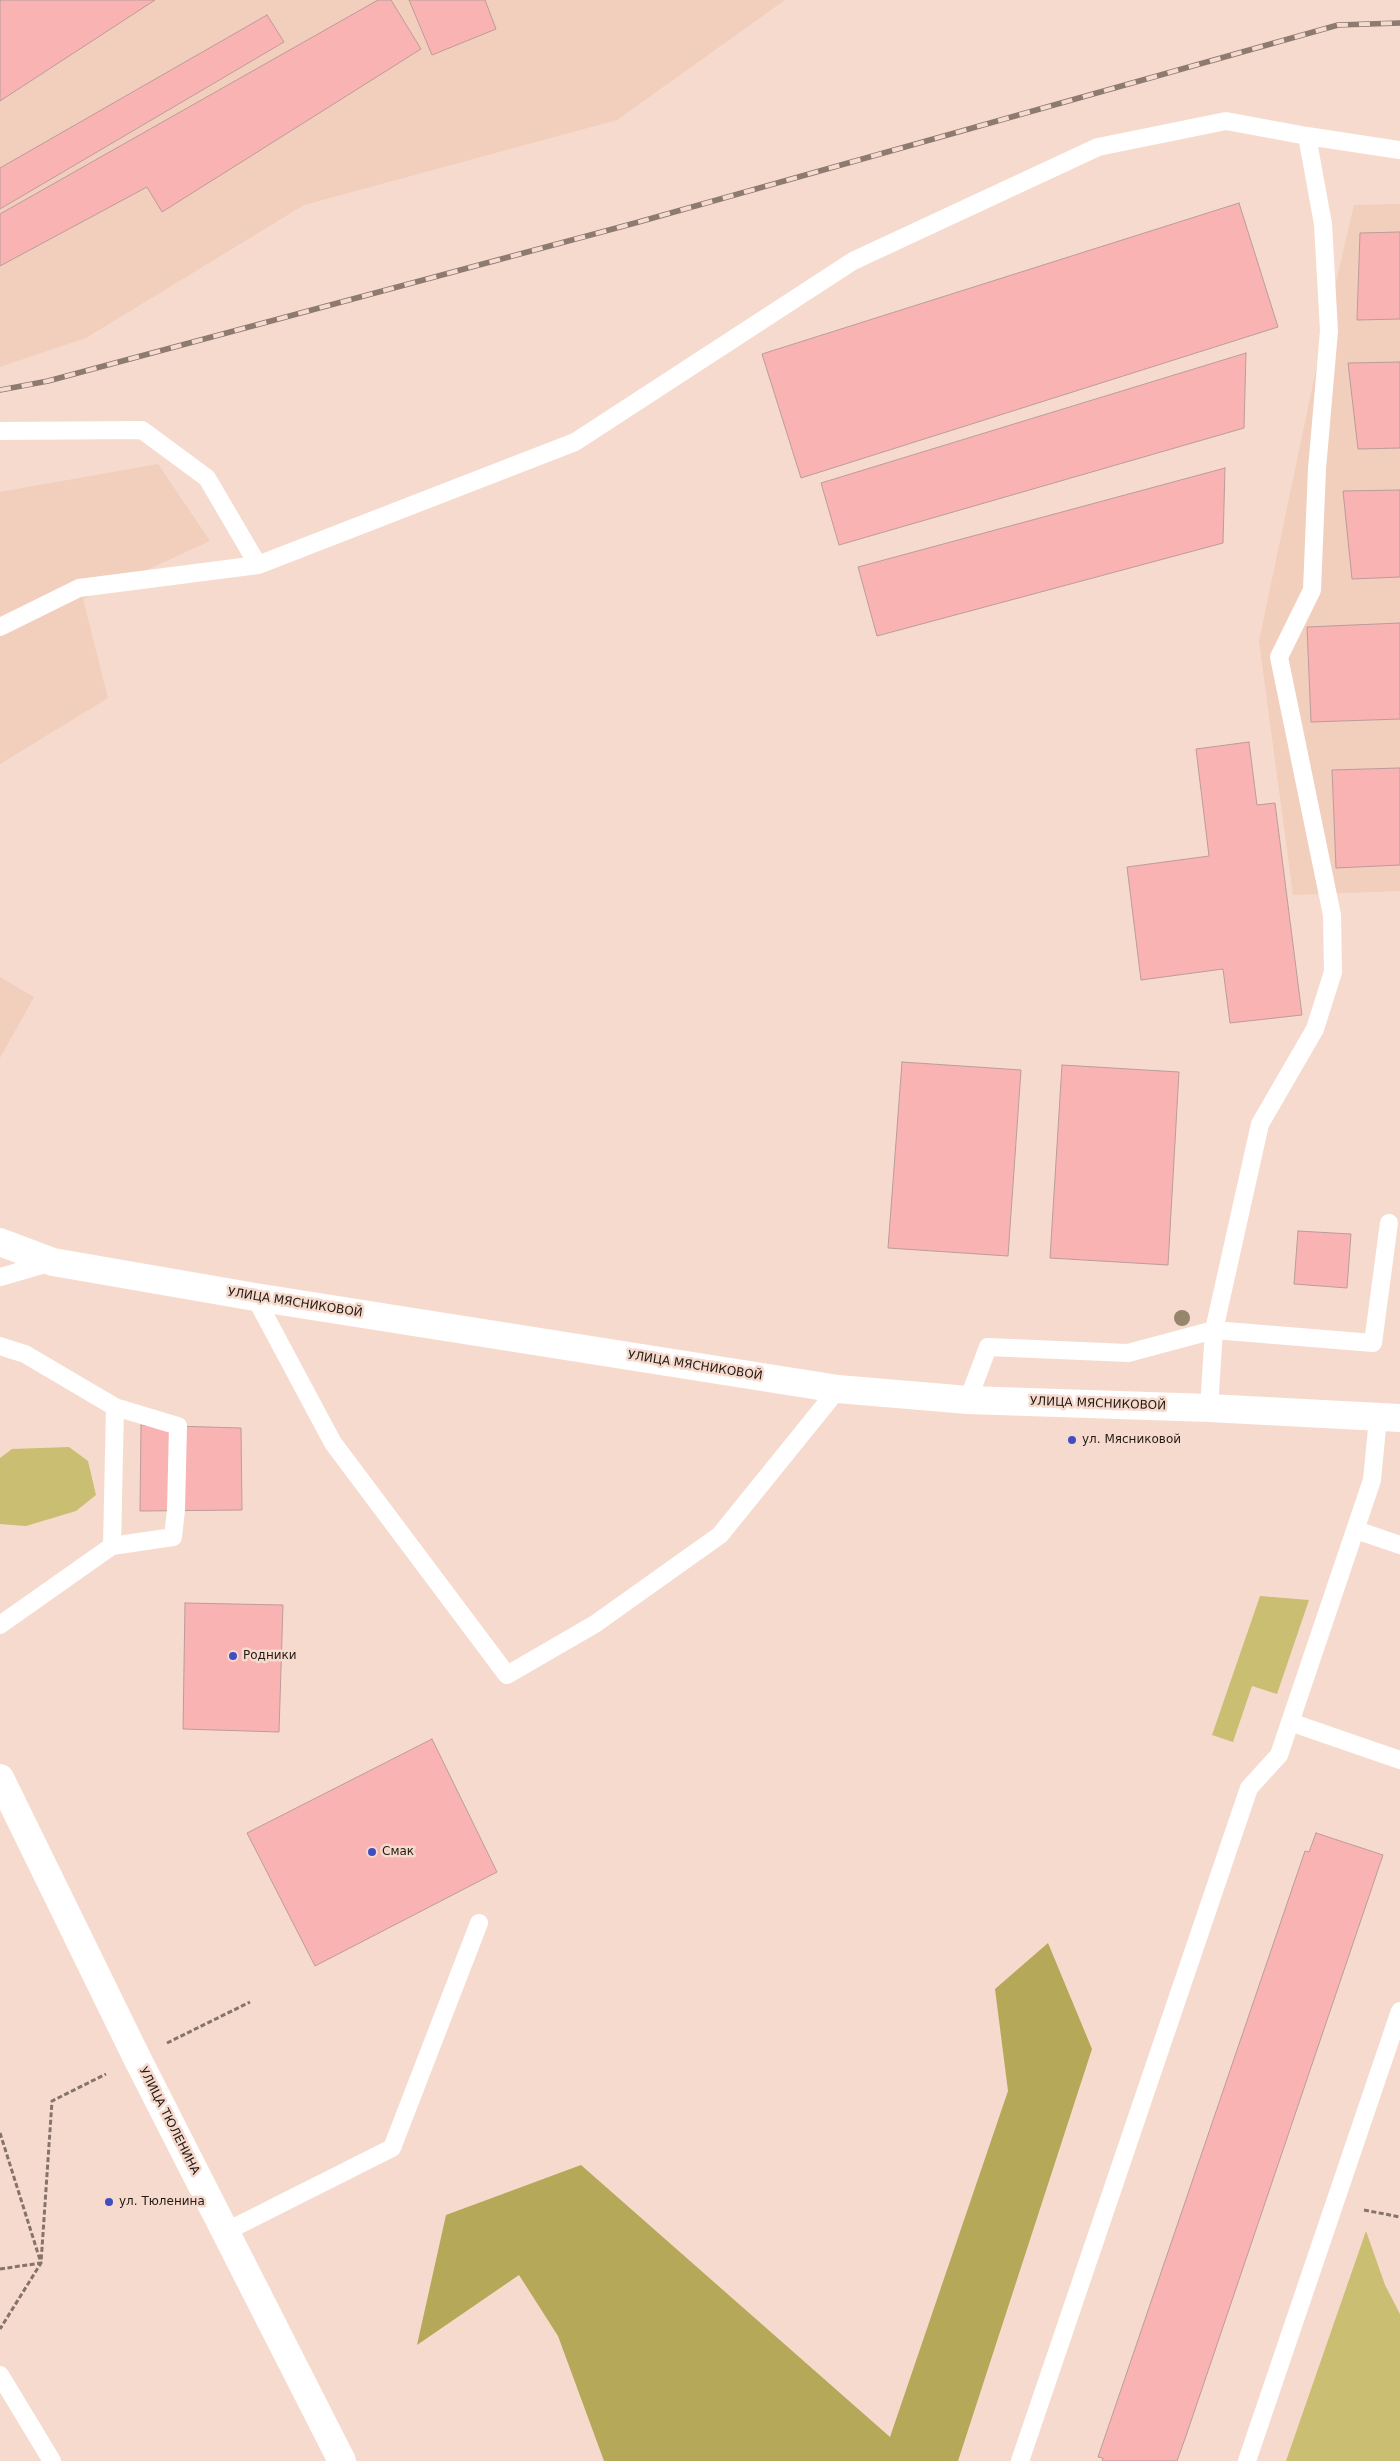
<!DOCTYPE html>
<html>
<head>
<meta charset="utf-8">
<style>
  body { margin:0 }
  canvas { display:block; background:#f6dacd }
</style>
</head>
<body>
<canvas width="1400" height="2461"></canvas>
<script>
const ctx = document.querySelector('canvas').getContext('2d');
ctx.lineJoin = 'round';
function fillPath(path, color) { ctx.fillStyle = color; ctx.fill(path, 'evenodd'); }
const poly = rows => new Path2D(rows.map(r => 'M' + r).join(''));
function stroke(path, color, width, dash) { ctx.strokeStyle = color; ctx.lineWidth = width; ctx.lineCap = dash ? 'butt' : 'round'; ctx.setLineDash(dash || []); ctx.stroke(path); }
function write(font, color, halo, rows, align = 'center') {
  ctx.font = font + ' "DejaVu Sans",sans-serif'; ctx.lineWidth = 5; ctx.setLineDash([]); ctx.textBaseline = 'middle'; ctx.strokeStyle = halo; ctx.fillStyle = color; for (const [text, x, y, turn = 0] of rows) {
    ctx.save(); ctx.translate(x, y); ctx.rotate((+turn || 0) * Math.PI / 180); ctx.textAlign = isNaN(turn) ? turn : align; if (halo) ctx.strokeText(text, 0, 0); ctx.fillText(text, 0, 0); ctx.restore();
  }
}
const built = poly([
  [0,0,785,0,617,120,304,205,86,338,0,367],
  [1400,204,1400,891,1293,895,1259,641,1321,346,1354,205],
  [158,464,210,541,83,599,108,698,0,764,0,492],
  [0,977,34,997,0,1058]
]);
const green = poly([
  [69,1447,88,1461,96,1495,76,1511,26,1526,0,1524,0,1458,12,1449],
  [1260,1596,1309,1600,1277,1694,1252,1686,1233,1742,1212,1735],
  [1366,2231,1385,2285,1400,2314,1400,2461,1286,2461]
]);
const forest = poly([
  [1048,1943,1092,2049,958,2461,604,2461,558,2336,519,2275,417,2345,446,2215,581,2165,890,2437,1008,2091,995,1989]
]);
const building = poly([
  [0,0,155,0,0,101,0,0],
  [378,0,391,0,421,49,162,212,147,187,0,266,0,214,378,0],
  [409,0,485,0,496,29,432,55,409,0],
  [267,15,284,42,0,209,0,168,267,15],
  [1239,203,1278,327,801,478,762,354,1239,203],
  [1400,232,1400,319,1357,320,1360,233,1400,232],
  [1246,353,1244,428,839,545,821,483,1246,353],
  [1400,362,1400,448,1358,449,1348,363,1400,362],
  [1225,468,1223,543,877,636,858,567,1225,468],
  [1400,490,1400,577,1352,579,1343,491,1400,490],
  [1400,623,1400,719,1311,722,1307,627,1400,623],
  [1249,742,1257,805,1275,803,1302,1015,1230,1023,1223,969,1141,980,1127,867,1209,856,1196,749,1249,742],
  [1400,768,1400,865,1336,868,1332,770,1400,768],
  [902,1062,1021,1070,1008,1256,888,1248,902,1062],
  [1062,1065,1179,1072,1168,1265,1050,1258,1062,1065],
  [1298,1231,1351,1234,1347,1288,1294,1284,1298,1231],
  [141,1425,241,1428,242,1510,140,1511,141,1425],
  [185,1603,283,1605,279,1732,183,1729,185,1603],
  [432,1739,497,1872,315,1966,247,1833,432,1739],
  [1316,1833,1383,1855,1187,2433,1177,2461,1102,2461,1103,2458,1098,2457,1305,1851,1309,1852,1316,1833]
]);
const path = poly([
  [167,2043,250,2002],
  [0,2133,41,2263,0,2329],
  [1364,2210,1400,2217],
  [0,2269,41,2263,52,2101,106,2074]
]);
const lane = poly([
  [0,431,142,430,207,478,258,565,575,442,853,261,1098,147,1226,121,1307,136,1400,150],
  [0,627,79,588,258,565],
  [0,1277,52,1262],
  [255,1297,333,1443,507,1675,595,1624,720,1535,838,1389],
  [0,1346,25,1354,115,1407,112,1546,0,1625],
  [968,1400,988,1347,1128,1353,1214,1330,1260,1124,1315,1029,1333,972,1332,915,1279,657,1312,590,1317,469,1329,331,1323,224,1307,136],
  [1209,1408,1214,1330,1373,1343,1389,1223],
  [1356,1530,1400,1545],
  [112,1546,173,1537,176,1510,178,1426,115,1407],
  [1290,1722,1400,1760],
  [225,2232,392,2148,479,1923],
  [0,2375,52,2461],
  [1020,2461,1249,1788,1279,1755,1372,1480,1378,1418],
  [1247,2461,1400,2011]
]);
const secondary = poly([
  [0,1242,53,1262,255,1297,838,1389,968,1400,1209,1408,1400,1418],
  [0,1778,137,2058,342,2461]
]);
const rail = poly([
  [0,390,48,381,635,223,1338,25,1400,23]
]);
const trees = [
  [1182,1318]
];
const markers = [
  [1072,1440,5,"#404ec2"],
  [233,1656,5,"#404ec2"],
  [372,1852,5,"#404ec2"],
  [109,2202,5,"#404ec2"]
];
const streetNames = [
  ["УЛИЦА МЯСНИКОВОЙ",295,1303,9],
  ["УЛИЦА МЯСНИКОВОЙ",695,1366,9],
  ["УЛИЦА МЯСНИКОВОЙ",1098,1404,2],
  ["УЛИЦА ТЮЛЕНИНА",169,2121,63]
];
const poiNames = [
  ["ул. Мясниковой",1082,1440],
  ["Родники",243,1656],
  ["Смак",382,1852],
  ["ул. Тюленина",119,2202]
];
fillPath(built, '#f2cebd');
fillPath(green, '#cabe73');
fillPath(forest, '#b5a858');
fillPath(building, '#f9b3b2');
stroke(building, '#bb9c9b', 1);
stroke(path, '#86746b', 3, [5, 2.5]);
stroke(lane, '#fff', 18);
stroke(secondary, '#fff', 28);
stroke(rail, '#8d7a71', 5.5);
stroke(rail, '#f6dacd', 4, [11]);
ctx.fillStyle = '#95866c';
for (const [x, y] of trees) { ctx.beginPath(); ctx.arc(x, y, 8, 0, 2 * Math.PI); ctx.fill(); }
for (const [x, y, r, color] of markers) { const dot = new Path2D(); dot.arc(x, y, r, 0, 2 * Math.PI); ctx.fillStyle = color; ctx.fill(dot); stroke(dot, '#f6dacd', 2); }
write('12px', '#241a15', '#f6dacd', streetNames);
write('12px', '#241a15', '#f6dacd', poiNames, 'left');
</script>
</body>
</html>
